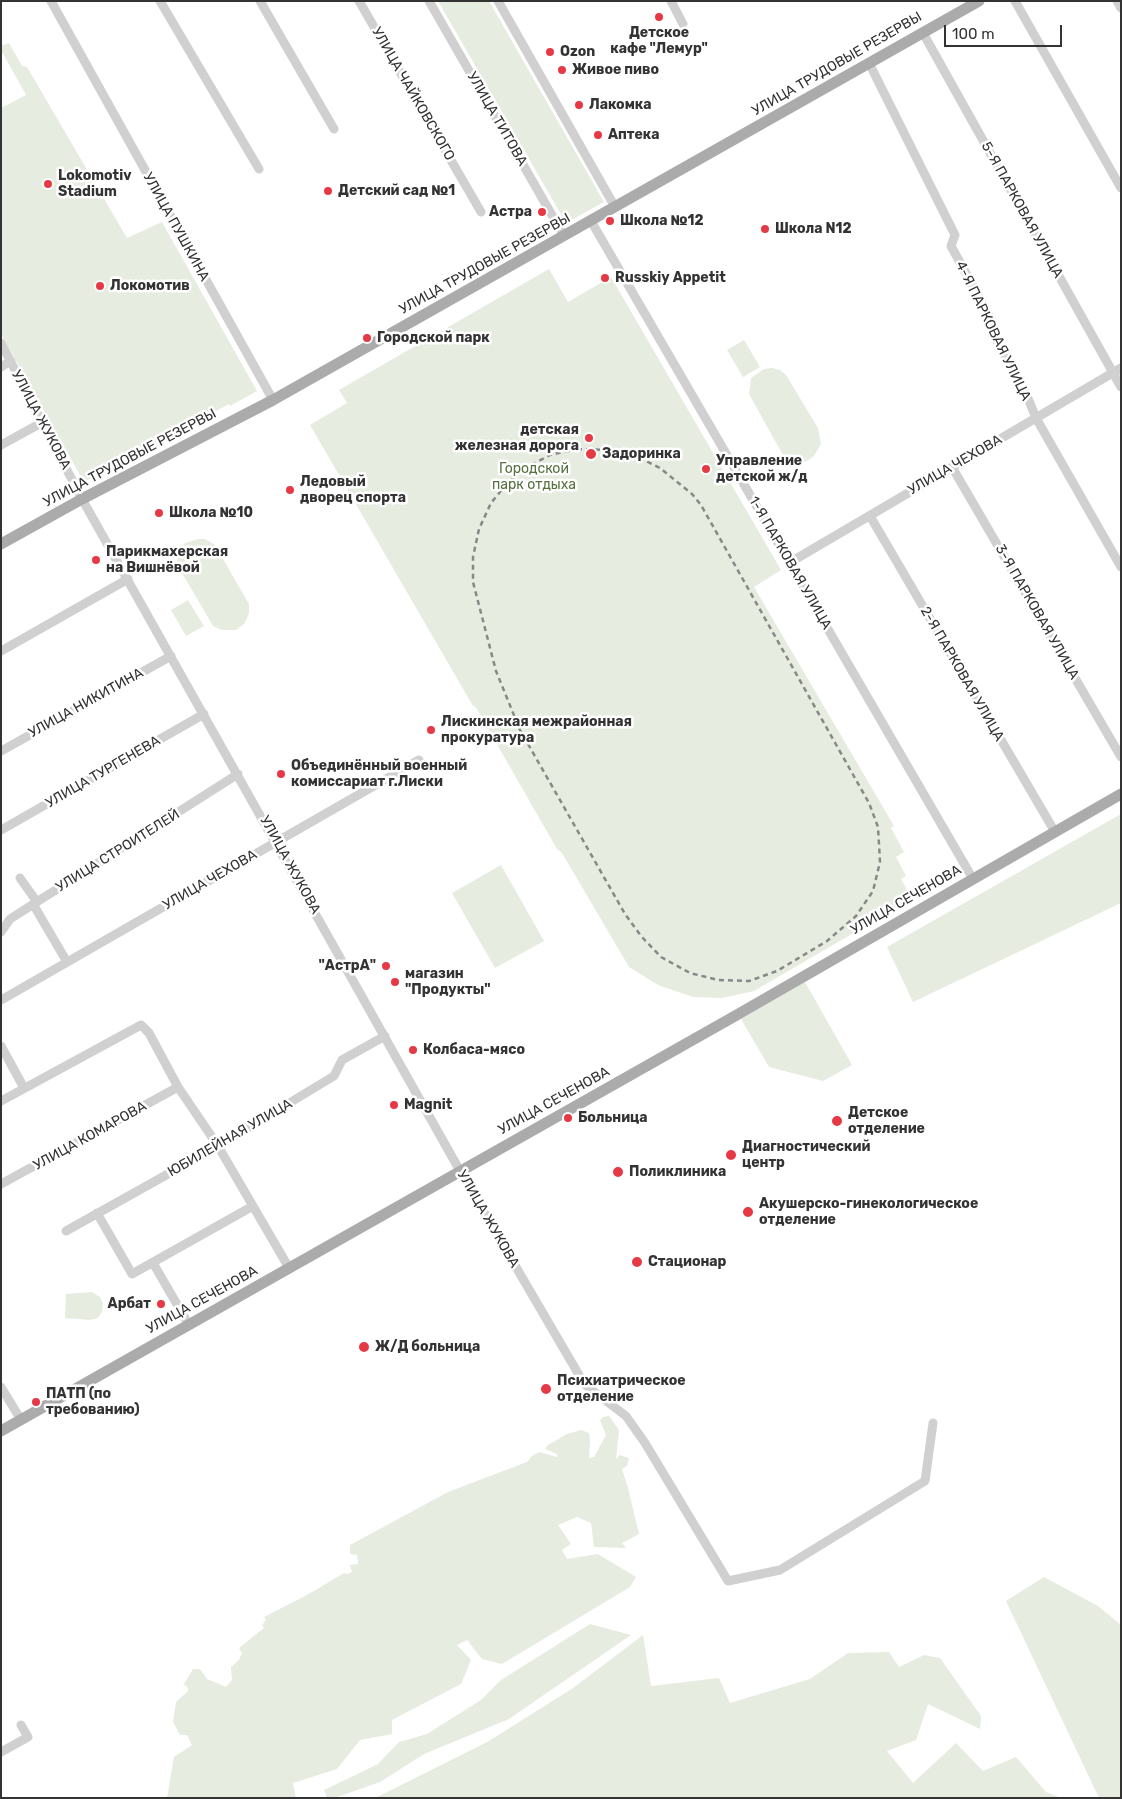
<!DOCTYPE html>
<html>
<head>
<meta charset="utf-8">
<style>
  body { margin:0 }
  #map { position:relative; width:1122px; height:1799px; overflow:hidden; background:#fff; font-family:Rubik,sans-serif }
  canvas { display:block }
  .frame { position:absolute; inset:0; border:2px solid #333; pointer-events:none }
  .scale { position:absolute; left:944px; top:25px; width:118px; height:22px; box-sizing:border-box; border:2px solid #333; border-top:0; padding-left:6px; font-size:15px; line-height:18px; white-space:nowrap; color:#333; -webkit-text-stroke:4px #fff; paint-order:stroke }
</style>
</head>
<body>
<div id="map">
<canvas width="1122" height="1799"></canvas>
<div class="frame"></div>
<div class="scale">100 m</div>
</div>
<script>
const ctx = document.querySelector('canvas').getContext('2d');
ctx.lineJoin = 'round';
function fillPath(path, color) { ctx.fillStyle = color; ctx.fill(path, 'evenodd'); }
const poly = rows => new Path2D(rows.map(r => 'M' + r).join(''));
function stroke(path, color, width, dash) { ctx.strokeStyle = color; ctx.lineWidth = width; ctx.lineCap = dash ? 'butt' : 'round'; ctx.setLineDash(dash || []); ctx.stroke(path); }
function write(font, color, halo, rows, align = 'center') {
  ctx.font = font + ' Rubik,sans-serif'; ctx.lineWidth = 5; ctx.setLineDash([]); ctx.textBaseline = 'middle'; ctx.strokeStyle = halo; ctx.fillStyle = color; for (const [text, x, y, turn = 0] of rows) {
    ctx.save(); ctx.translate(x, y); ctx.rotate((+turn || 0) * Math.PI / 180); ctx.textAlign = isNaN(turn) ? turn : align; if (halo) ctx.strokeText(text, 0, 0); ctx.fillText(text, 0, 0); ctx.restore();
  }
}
const green = poly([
  [438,1,489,1,604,202,566,223],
  [9,43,22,66,27,67,127,238,162,222,257,391,230,406,229,404,84,482,1,334,1,108,26,95,1,50,1,46],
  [549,269,568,302,611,277,781,570,754,587,894,826,891,828,904,852,896,857,906,876,901,879,912,899,754,991,722,998,693,997,658,985,629,967,562,853,557,849,475,706,473,706,310,425,347,403,339,390],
  [744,340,760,367,743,377,727,350],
  [772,368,780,370,786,375,818,428,821,444,814,456,807,461,801,463,792,461,784,457,749,394,751,378,764,369],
  [198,539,205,539,215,545,249,604,249,613,247,618,244,624,236,630,222,630,213,626,178,566,177,561,181,548,185,543],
  [188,600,204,626,186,636,171,610],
  [1121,814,1121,903,913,1002,887,947],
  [501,865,544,941,495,968,452,893],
  [805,982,852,1065,823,1081,769,1067,741,1019],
  [92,1292,100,1297,103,1303,102,1312,98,1318,90,1320,65,1318,66,1294],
  [609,1416,619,1430,616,1459,620,1455,629,1458,627,1466,622,1469,628,1488,639,1534,622,1543,626,1548,594,1547,591,1523,577,1517,558,1525,571,1544,562,1550,567,1559,598,1554,636,1577,630,1587,502,1664,482,1659,467,1640,457,1645,471,1660,461,1684,392,1720,392,1734,360,1740,337,1769,293,1783,296,1798,167,1798,174,1757,192,1745,187,1735,180,1735,173,1722,176,1702,188,1691,188,1688,184,1684,193,1669,200,1669,207,1679,226,1687,232,1680,231,1667,239,1660,242,1653,239,1648,264,1628,262,1625,266,1620,264,1617,307,1595,344,1573,347,1574,352,1572,350,1565,358,1564,357,1555,350,1554,350,1545,448,1492,527,1462,533,1455,540,1452,557,1457,557,1454,545,1449,548,1445,567,1434,581,1430,589,1433,590,1440,589,1458,594,1457,606,1435,600,1420,603,1417],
  [1044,1577,1098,1606,1121,1625,1121,1798,1099,1798,1006,1601],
  [590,1624,631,1635,509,1719,424,1754,380,1782,334,1798,327,1798,324,1790,378,1764,399,1742,427,1734,481,1700,501,1680],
  [643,1635,651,1686,719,1678,730,1703,810,1679,848,1653,889,1652,899,1667,924,1655,940,1658,981,1716,980,1729,928,1704,916,1740,887,1751,913,1783,956,1743,983,1771,1016,1757,1046,1792,1061,1798,375,1798,489,1741,573,1688]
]);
const minor = poly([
  [51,1,273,400],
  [160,1,259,169],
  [260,1,334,129],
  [359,1,481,212],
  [429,1,564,236],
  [498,1,615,207],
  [671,1,683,24],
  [1015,1,1121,188],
  [1117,1,1121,8],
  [923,33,1121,387],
  [869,63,955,235,951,246,991,319,993,334,1027,396,1036,418,1121,567],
  [591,221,973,879],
  [1,343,82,499,460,1171,579,1375,584,1384,626,1416,645,1443,728,1581,780,1570,925,1481,933,1423],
  [1,367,11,361],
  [1,445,43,422],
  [952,467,1121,757],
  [870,516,1055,832],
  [789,563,1121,368],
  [1,651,128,579],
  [1,751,171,656],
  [1,830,204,714],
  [20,878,37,902],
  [33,904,67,962],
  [1,932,10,919,238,774],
  [1,1000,419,760],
  [1,1046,24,1088],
  [1,1101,141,1025,149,1033,178,1087,218,1146,289,1268],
  [1,1184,178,1087],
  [97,1213,132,1274,253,1206],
  [66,1231,218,1146,334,1076,342,1060,385,1036],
  [153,1263,189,1325],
  [1,1387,21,1420],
  [1,1752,28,1737,21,1725]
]);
const major = poly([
  [1,544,82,499,273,400,979,1],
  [1,1431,735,1016,1121,794]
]);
const rail = poly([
  [577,449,607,450,640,458,660,468,692,494,701,505,869,803,878,827,880,862,873,891,856,916,827,941,777,971,749,981,718,980,690,973,661,957,641,936,625,914,520,730,496,671,473,582,473,557,479,529,491,503,500,492,520,471,550,455,577,449]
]);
const markers = [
  [659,17,5,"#e63946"],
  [550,52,5,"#e63946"],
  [562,70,5,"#e63946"],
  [579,105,5,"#e63946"],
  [598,135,5,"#e63946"],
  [48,184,5,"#e63946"],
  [328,191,5,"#e63946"],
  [542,212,5,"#e63946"],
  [610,221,5,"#e63946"],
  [765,229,5,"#e63946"],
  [605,278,5,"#e63946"],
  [100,286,5,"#e63946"],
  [367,338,5,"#e63946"],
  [589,438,5,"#e63946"],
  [591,454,6,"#e63946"],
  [706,469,5,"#e63946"],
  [290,490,5,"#e63946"],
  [159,513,5,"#e63946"],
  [96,560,5,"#e63946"],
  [431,730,5,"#e63946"],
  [281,774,5,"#e63946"],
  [386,966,5,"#e63946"],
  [395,982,5,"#e63946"],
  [413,1050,5,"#e63946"],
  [394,1105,5,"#e63946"],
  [568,1118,5,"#e63946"],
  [837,1121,6,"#e63946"],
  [731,1155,6,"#e63946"],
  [618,1172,6,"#e63946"],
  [748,1212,6,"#e63946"],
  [637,1262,6,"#e63946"],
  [161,1304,5,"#e63946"],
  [364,1347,6,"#e63946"],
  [546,1389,6,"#e63946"],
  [36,1402,5,"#e63946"]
];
const poiNames = [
  ["Детское",659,33,"center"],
  ["кафе \"Лемур\"",659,49,"center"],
  ["Ozon",560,52],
  ["Живое пиво",572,70],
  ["Лакомка",589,105],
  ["Аптека",608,135],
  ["Lokomotiv",58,176],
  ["Stadium",58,192],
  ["Детский сад №1",338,191],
  ["Астра",532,212,"right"],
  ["Школа №12",620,221],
  ["Школа N12",775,229],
  ["Russkiy Appetit",615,278],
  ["Локомотив",110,286],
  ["Городской парк",377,338],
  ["детская",579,430,"right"],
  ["железная дорога",579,446,"right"],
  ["Задоринка",602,454],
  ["Управление",716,461],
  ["детской ж/д",716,477],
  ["Ледовый",300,482],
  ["дворец спорта",300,498],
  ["Школа №10",169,513],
  ["Парикмахерская",106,552],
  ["на Вишнёвой",106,568],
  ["Лискинская межрайонная",441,722],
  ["прокуратура",441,738],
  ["Объединённый военный",291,766],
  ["комиссариат г.Лиски",291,782],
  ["\"АстрА\"",376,966,"right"],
  ["магазин",405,974],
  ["\"Продукты\"",405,990],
  ["Колбаса-мясо",423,1050],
  ["Magnit",404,1105],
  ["Детское",848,1113],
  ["отделение",848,1129],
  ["Больница",578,1118],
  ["Диагностический",742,1147],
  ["центр",742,1163],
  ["Поликлиника",629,1172],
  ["Акушерско-гинекологическое",759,1204],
  ["отделение",759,1220],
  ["Стационар",648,1262],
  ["Арбат",151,1304,"right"],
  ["Ж/Д больница",375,1347],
  ["Психиатрическое",557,1381],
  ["отделение",557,1397],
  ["ПАТП (по",46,1394],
  ["требованию)",46,1410]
];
const streetNames = [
  ["УЛИЦА ТРУДОВЫЕ РЕЗЕРВЫ",837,64,-30],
  ["УЛИЦА ЧАЙКОВСКОГО",413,94,60],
  ["УЛИЦА ТИТОВА",497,119,60],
  ["5-Я ПАРКОВАЯ УЛИЦА",1022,210,61],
  ["УЛИЦА ПУШКИНА",176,227,61],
  ["УЛИЦА ТРУДОВЫЕ РЕЗЕРВЫ",485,264,-29],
  ["4-Я ПАРКОВАЯ УЛИЦА",993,331,64],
  ["УЛИЦА ЖУКОВА",41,420,62],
  ["УЛИЦА ТРУДОВЫЕ РЕЗЕРВЫ",130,458,-28],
  ["УЛИЦА ЧЕХОВА",955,465,-30],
  ["1-Я ПАРКОВАЯ УЛИЦА",790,563,60],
  ["3-Я ПАРКОВАЯ УЛИЦА",1037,612,60],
  ["2-Я ПАРКОВАЯ УЛИЦА",962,674,60],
  ["УЛИЦА НИКИТИНА",86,703,-29],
  ["УЛИЦА ТУРГЕНЕВА",103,772,-30],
  ["УЛИЦА СТРОИТЕЛЕЙ",118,851,-32],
  ["УЛИЦА ЖУКОВА",290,865,61],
  ["УЛИЦА ЧЕХОВА",210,880,-30],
  ["УЛИЦА СЕЧЕНОВА",906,900,-30],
  ["УЛИЦА СЕЧЕНОВА",554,1101,-29],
  ["УЛИЦА КОМАРОВА",90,1136,-29],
  ["ЮБИЛЕЙНАЯ УЛИЦА",230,1138,-30],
  ["УЛИЦА ЖУКОВА",488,1219,60],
  ["УЛИЦА СЕЧЕНОВА",202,1300,-29]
];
const parkNames = [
  ["Городской",534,469],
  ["парк отдыха",534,485]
];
fillPath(green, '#e6ecdf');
stroke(minor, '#d0d0d0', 9);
stroke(major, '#ababab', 11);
stroke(rail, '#888', 2.5, [5, 4]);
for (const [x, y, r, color] of markers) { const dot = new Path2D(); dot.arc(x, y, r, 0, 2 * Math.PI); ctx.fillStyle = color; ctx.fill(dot); stroke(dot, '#fff', 2); }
write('bold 14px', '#333', '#fff', poiNames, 'left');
write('14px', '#333', '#fff', streetNames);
write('14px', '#56703f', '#fff', parkNames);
</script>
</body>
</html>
